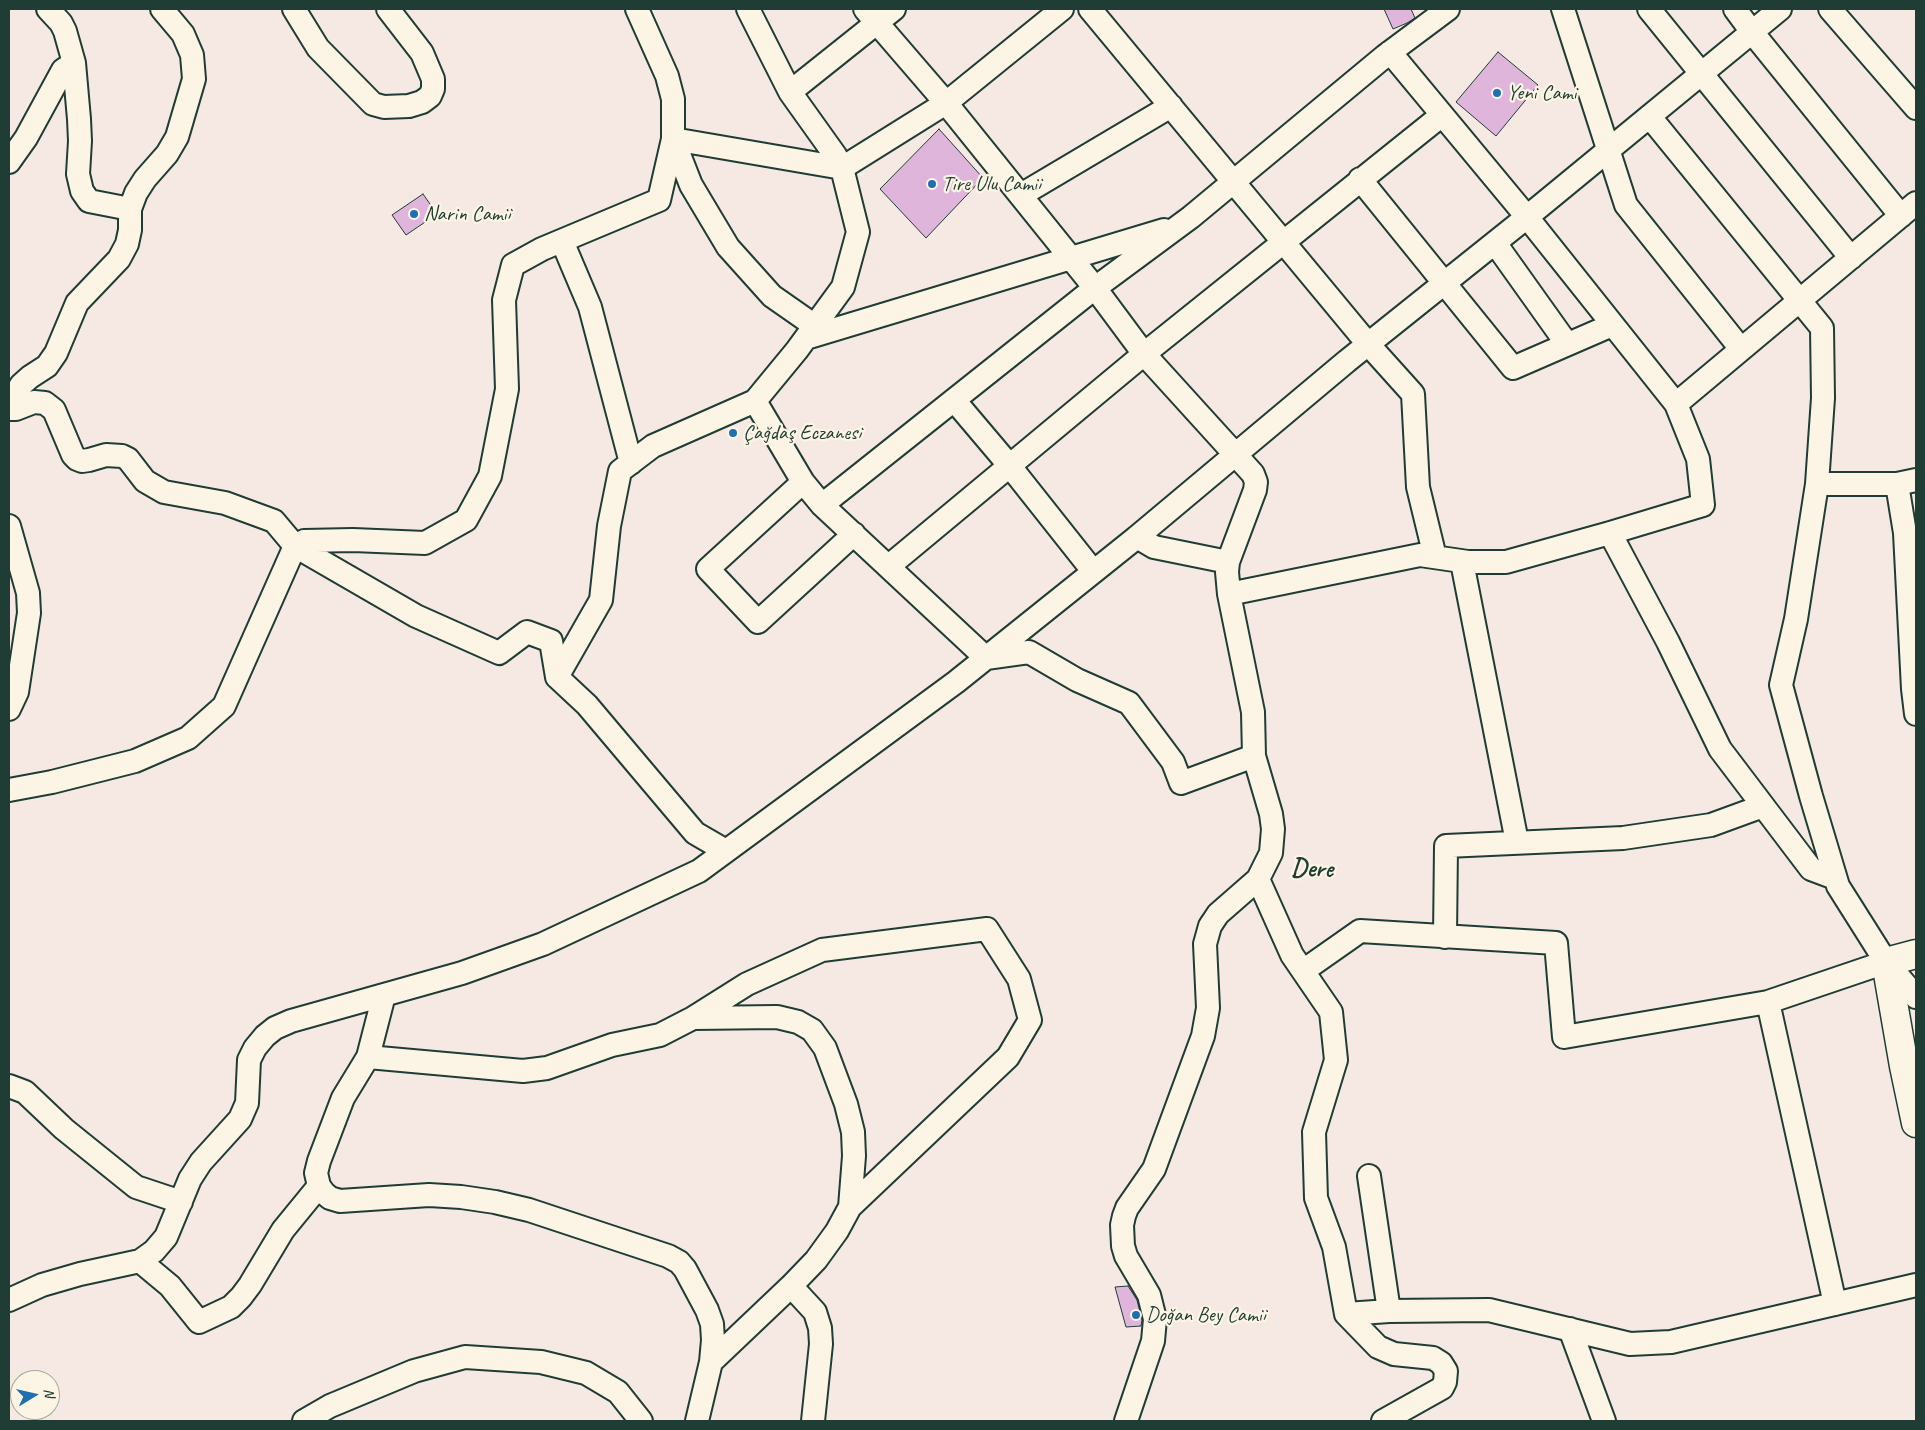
<!DOCTYPE html>
<html>
<head>
<meta charset="utf-8">
<style>
  body { margin:0 }
  #map { position:relative; width:1925px; height:1430px; overflow:hidden; background:#f6e8e3; font-family:Caveat,sans-serif }
  canvas { display:block }
  .frame { position:absolute; inset:0; border:10px solid #1f3d34; pointer-events:none }
  .north { position:absolute; left:10px; top:1370px; width:50px; height:50px; box-sizing:border-box; background:#fcf5e5; border:1px solid #a4ab9e; border-radius:50%; rotate:81deg; font-size:14px; font-weight:700; line-height:20px; text-align:center; color:#1f3d34 }
  .north::after { content:''; display:block; margin:auto; width:18px; height:22px; background:#1f6fb2; clip-path:polygon(50% 0,100% 100%,50% 72%,0 100%) }
</style>
</head>
<body>
<div id="map">
<canvas width="1925" height="1430"></canvas>
<div class="frame"></div>
<div class="north">N</div>
</div>
<script>
const ctx = document.querySelector('canvas').getContext('2d');
ctx.lineJoin = 'round';
function fillPath(path, color) { ctx.fillStyle = color; ctx.fill(path, 'evenodd'); }
const poly = rows => new Path2D(rows.map(r => 'M' + r).join(''));
function stroke(path, color, width, dash) { ctx.strokeStyle = color; ctx.lineWidth = width; ctx.lineCap = dash ? 'butt' : 'round'; ctx.setLineDash(dash || []); ctx.stroke(path); }
function write(font, color, halo, rows, align = 'center') {
  ctx.font = font + ' Caveat,sans-serif'; ctx.lineWidth = 4.5; ctx.setLineDash([]); ctx.textBaseline = 'middle'; ctx.strokeStyle = halo; ctx.fillStyle = color; for (const [text, x, y, turn = 0] of rows) {
    ctx.save(); ctx.translate(x, y); ctx.rotate((+turn || 0) * Math.PI / 180); ctx.textAlign = isNaN(turn) ? turn : align; if (halo) ctx.strokeText(text, 0, 0); ctx.fillText(text, 0, 0); ctx.restore();
  }
}
const building = poly([
  [1384,9,1411,9,1415,18,1407,23,1393,29,1384,9],
  [1498,52,1538,85,1496,136,1456,102,1498,52],
  [939,129,983,178,926,238,880,189,939,129],
  [423,194,437,214,406,235,392,215,423,194],
  [1128,1286,1137,1300,1142,1320,1141,1326,1126,1327,1115,1287,1128,1286]
]);
const minor = poly([
  [48,9,61,23,65,31,74,63,79,119,80,141,78,174,82,191,89,201,130,209],
  [294,9,318,48,373,104,384,107,409,106,422,102,430,96,433,89,433,79,422,53,388,9],
  [637,9,667,76,673,99,673,139,691,185,728,247,772,296,815,326],
  [865,9,946,103,1095,288,1144,354,1253,474,1256,482,1255,490,1228,562,1227,572,1229,594,1253,712,1254,756],
  [1090,9,1368,344,1413,394,1418,487,1435,557],
  [1563,9,1626,205,1741,349],
  [1649,9,1851,258],
  [1735,9,1752,32,1901,216],
  [1830,9,1916,108],
  [790,92,894,9],
  [1650,117,1822,328,1823,398,1817,484,1796,619,1781,685,1811,796,1838,886,1886,962,1916,997],
  [9,162,26,138,63,70,74,63],
  [1360,179,1513,368,1612,325],
  [1021,195,1171,106],
  [562,241,590,307,631,463],
  [1495,243,1567,344],
  [806,338,1164,230],
  [954,400,1009,465,1093,571],
  [755,401,803,482,822,505,986,658,1029,652,1077,680,1129,703,1173,762,1181,783,1254,756,1271,814,1273,829,1271,853,1258,879,1292,955,1331,1012,1336,1060,1314,1132,1316,1198,1334,1247,1346,1314,1378,1347,1394,1354,1433,1358,1441,1363,1446,1371,1445,1382,1442,1388,1383,1421],
  [1676,404,1916,203],
  [9,407,21,385,30,377,47,366,56,353,77,303,119,259,127,244,130,230,130,209,136,193,145,179,167,154,177,137,194,79,192,55,183,34,162,9],
  [9,409,16,409,34,402,45,403,54,410,73,455,77,459,82,461,89,460,106,455,122,456,128,459,145,481,164,492,225,503,274,521,295,546,416,616,499,653,527,632,551,641,557,677,587,705,695,833,726,851],
  [803,482,708,569,758,622,854,534],
  [1817,484,1897,484,1916,480],
  [1897,484,1905,533,1913,689,1916,714],
  [822,505,1091,291,1191,217,1385,56,1448,9],
  [9,526,28,593,29,613,17,692,9,709],
  [1610,533,1668,642,1720,749,1811,869,1835,878],
  [1137,537,1154,547,1228,562],
  [1462,562,1517,842],
  [889,566,1144,354,1442,115],
  [1229,594,1420,555,1468,562,1506,562,1610,533,1703,505,1698,459,1676,404,1527,217,1390,52],
  [557,677,601,600,609,526,620,471,653,446,755,401,797,350,843,287,858,232,842,168,835,155,790,92,748,9],
  [9,790,52,782,135,761,188,738,224,706,295,546,304,541,353,540,425,543,466,520,490,476,507,389,504,300,513,265,542,249,659,200,673,139,842,168,946,103,1062,9],
  [1445,937,1446,846,1623,838,1711,825,1763,806],
  [1303,971,1360,931,1556,943,1564,1037,1768,1002,1886,962],
  [384,995,368,1057,343,1098,319,1161,316,1173,319,1186,324,1193,330,1198,340,1201,429,1195,461,1197,495,1202,529,1210,668,1256,679,1262,685,1269,707,1310,712,1324,713,1340,711,1362,697,1421],
  [1768,1002,1835,1304],
  [694,1018,777,1017,798,1022,812,1030,825,1048,846,1104,853,1132,854,1156,850,1207,837,1231,816,1260,791,1286,711,1362],
  [368,1057,523,1071,547,1068,612,1045,660,1035,693,1018,747,984,822,950,987,929,1019,979,1030,1020,1008,1057,850,1207],
  [9,1086,25,1092,64,1129,136,1187,181,1202],
  [1369,1176,1389,1311],
  [140,1261,170,1286,199,1322,231,1307,241,1297,250,1285,283,1230,319,1186],
  [791,1286,815,1312,820,1328,821,1344,813,1421],
  [9,1300,42,1285,80,1274,140,1261,154,1251,166,1237,190,1179,201,1162,240,1119,247,1103,249,1060,255,1048,265,1036,275,1028,291,1021,462,973,543,944,699,871,956,682,1137,537,1347,361,1527,217,1780,9],
  [1346,1314,1389,1311,1489,1310,1630,1344,1671,1342,1916,1285],
  [1570,1329,1604,1421],
  [304,1421,330,1406,414,1371,465,1357,541,1362,586,1373,618,1392,641,1421],
  [1126,1421,1153,1341,1155,1319,1149,1295,1126,1256,1123,1246,1122,1225,1124,1216,1127,1208,1154,1169,1203,1036,1208,1008,1205,944,1210,926,1218,914,1258,879]
]);
const major = poly([
  [1916,954,1886,962,1904,1066,1916,1123]
]);
const markers = [
  [1497,93,5,"#1f6fb2"],
  [932,184,5,"#1f6fb2"],
  [414,214,5,"#1f6fb2"],
  [733,433,5,"#1f6fb2"],
  [1136,1315,5,"#1f6fb2"]
];
const poiNames = [
  ["Yeni Cami",1507,93],
  ["Tire Ulu Camii",942,184],
  ["Narin Camii",424,214],
  ["Çağdaş Eczanesi",743,433],
  ["Doğan Bey Camii",1146,1315]
];
const districtNames = [
  ["Dere",1312,869]
];
fillPath(building, '#e0b5db');
stroke(building, '#1f3d34', 1);
stroke(minor, '#1f3d34', 26);
stroke(major, '#1f3d34', 31);
stroke(minor, '#fcf5e5', 22);
stroke(major, '#fcf5e5', 28);
for (const [x, y, r, color] of markers) { const dot = new Path2D(); dot.arc(x, y, r, 0, 2 * Math.PI); ctx.fillStyle = color; ctx.fill(dot); stroke(dot, '#fcf5e5', 2); }
write('21px', '#1f3d34', '#fcf5e5', poiNames, 'left');
write('bold 26px', '#1f3d34', '#fcf5e5', districtNames);
</script>
</body>
</html>
